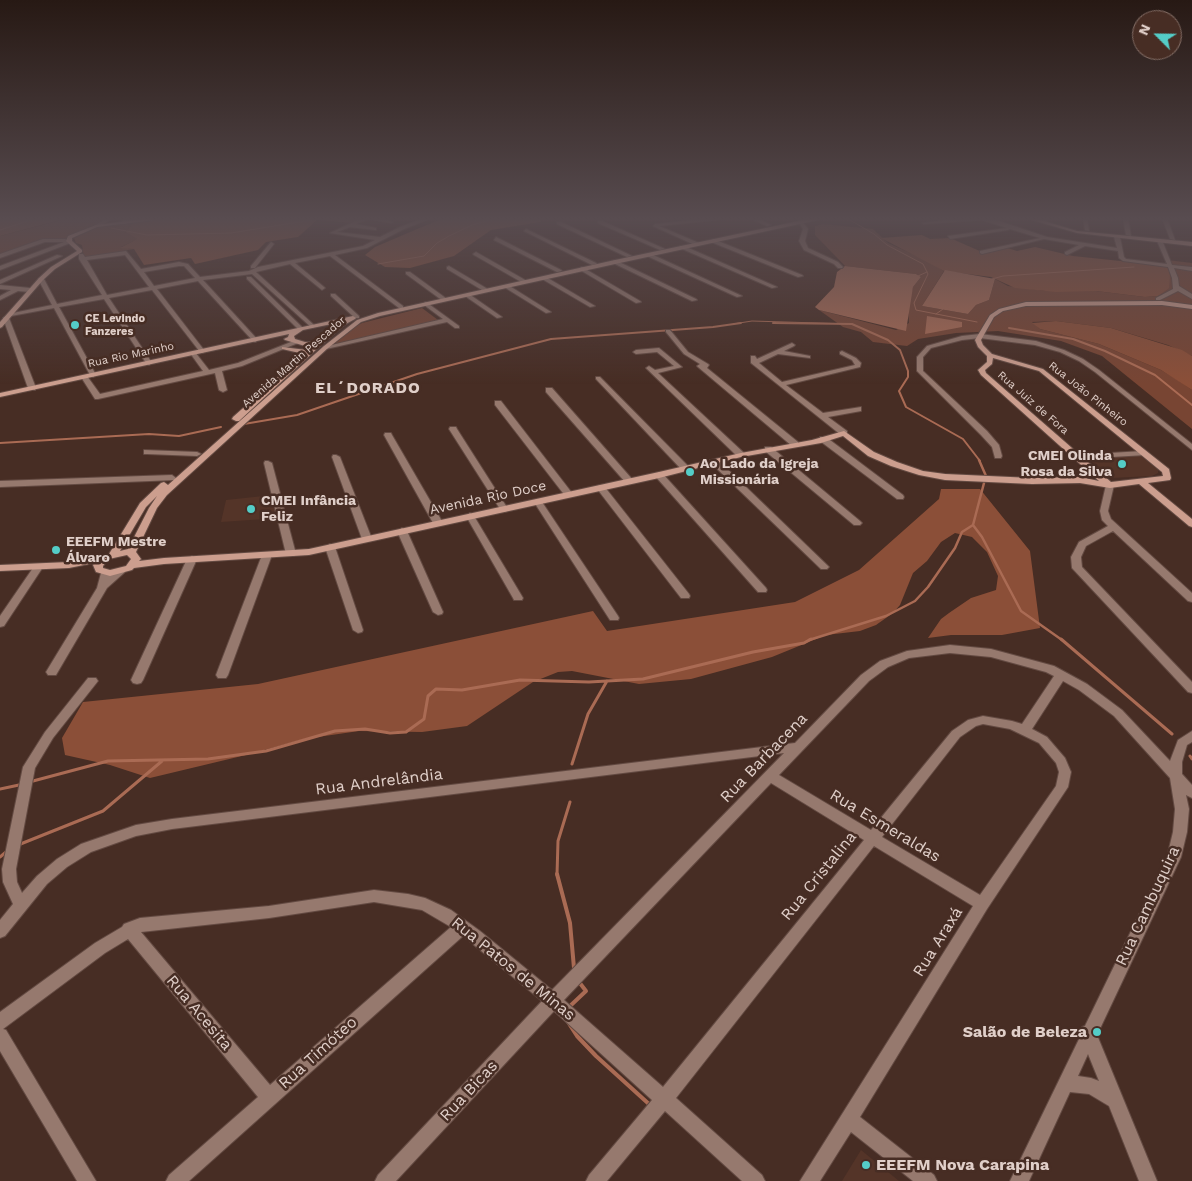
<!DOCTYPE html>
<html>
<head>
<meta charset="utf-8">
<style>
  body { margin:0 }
  #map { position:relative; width:1192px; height:1181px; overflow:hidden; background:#472d24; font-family:"Work Sans",sans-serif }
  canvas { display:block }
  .north { position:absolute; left:1132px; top:10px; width:50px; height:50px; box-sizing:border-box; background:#472d24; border:1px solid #846e66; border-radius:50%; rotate:293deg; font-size:14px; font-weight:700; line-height:20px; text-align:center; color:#e0cfc9 }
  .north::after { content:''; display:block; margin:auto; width:18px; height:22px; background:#54cdc7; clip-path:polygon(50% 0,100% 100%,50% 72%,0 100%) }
</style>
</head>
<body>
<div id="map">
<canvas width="1192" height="1181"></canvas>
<div class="north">N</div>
</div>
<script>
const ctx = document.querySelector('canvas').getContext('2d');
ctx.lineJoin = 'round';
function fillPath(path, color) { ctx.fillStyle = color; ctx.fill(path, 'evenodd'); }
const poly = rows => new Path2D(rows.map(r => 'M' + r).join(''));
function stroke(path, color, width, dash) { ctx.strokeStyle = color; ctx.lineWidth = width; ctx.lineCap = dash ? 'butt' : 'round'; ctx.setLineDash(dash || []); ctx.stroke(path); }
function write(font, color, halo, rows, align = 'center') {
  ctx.font = font + ' "Work Sans",sans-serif'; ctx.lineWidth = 5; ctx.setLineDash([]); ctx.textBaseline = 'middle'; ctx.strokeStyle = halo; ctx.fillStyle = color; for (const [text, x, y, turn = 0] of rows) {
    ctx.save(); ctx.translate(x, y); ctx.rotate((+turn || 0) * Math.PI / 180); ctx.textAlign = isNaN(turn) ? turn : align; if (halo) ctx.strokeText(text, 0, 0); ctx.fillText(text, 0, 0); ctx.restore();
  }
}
const built = poly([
  [1139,454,1158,470,1158,473,1152,476,1111,478,1087,458],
  [273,495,280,518,221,522,226,500],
  [861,1150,899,1181,842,1181]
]);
const green = poly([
  [69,218,113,218,62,241,44,239,0,255,0,236],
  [134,222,125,232,138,239,121,247,134,249,84,258,82,245,76,243,74,238,98,227],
  [823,224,873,229,888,243,928,261,944,271,922,306,968,314,976,305,989,300,995,279,1008,286,1046,291,1096,291,1145,297,1158,296,1170,275,1167,260,1192,263,1192,356,1168,345,1111,328,1056,321,1032,322,1040,329,1099,344,1161,370,1176,379,1192,390,1192,429,1102,356,1061,341,998,331,956,333,918,339,907,346,873,342,861,332,843,327,819,310,896,330,909,323,908,306,913,287,921,277,916,274,845,266,815,235,815,226],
  [422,308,438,320,334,344,348,330,362,323]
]);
const forest = poly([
  [0,218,60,218,64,219,0,236],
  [172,218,365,218,351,223,317,220,298,237,266,242,258,250,195,264,191,258,144,265,134,249,120,248,137,239,125,232,134,222],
  [443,218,541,218,541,222,491,230,454,256,410,268,385,267,365,255,375,247],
  [922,235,930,239,950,238,982,252,1004,247,1017,251,1035,247,1073,256,1168,266,1170,275,1169,288,1158,296,1145,297,1096,291,1056,292,1015,288,991,277,944,271,881,238],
  [1056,321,1111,328,1182,350,1192,356,1192,390,1161,370,1099,344,1040,329,1032,323],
  [941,489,980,489,1030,551,1040,628,1002,635,951,635,928,638,941,619,949,613,971,598,996,590,998,576,987,552,972,537,955,533,941,542,927,561,913,573,900,605,893,613,876,625,860,631,826,635,772,657,691,679,639,684,572,671,558,672,533,682,467,726,422,732,359,731,304,739,246,755,150,778,110,765,65,755,62,738,83,702,258,684,593,611,607,631,795,602,859,570,939,499]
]);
const water = poly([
  [845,266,916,274,921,277,913,287,906,331,819,310,815,307,834,287,837,272],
  [945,270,995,279,989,300,976,305,968,314,922,306],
  [927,316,962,322,962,327,925,334]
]);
const streamFar4 = poly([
  [850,220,874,234,887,245,923,264,928,274,914,303,916,310,977,322],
  [111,228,147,235,231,233,324,218],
  [0,230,37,218],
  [378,264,424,256,437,243,449,236,472,225,497,218],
  [918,276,927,272],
  [992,279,1003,276,1134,267],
  [936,314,943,309],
  [733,324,752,321,851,324]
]);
const streamFar3 = poly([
  [773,323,852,324,888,340,900,350,908,371,908,377,899,391,906,407,963,439,980,461],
  [1009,328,1073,339,1105,351,1155,375,1192,405],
  [244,424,297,415,417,374,551,339,713,327,741,323],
  [0,443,149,434,179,436,221,427]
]);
const streamFar2 = poly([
  [979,460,986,476],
  [973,525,982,537,1021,611,1062,640],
  [973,525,984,483],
  [809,640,886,616,915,601,928,587,955,548,962,532,973,525]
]);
const streamFar1 = poly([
  [1061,639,1172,734],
  [1190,756,1192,759],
  [572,764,588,714,607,681],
  [33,781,108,761,208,759,266,751,335,731,365,729,390,733,406,732,424,719,428,696,436,689,462,690,520,680,589,682,643,679,753,652,804,643,811,639],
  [0,789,19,785],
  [18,845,103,811,162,761],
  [0,857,6,852],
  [557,875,558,841,570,802]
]);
const stream = poly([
  [557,874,570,923,574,968],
  [569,1007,586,991,579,982],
  [568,1022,577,1036,596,1056,650,1105]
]);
const street = poly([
  [107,218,114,218,98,227,94,226,107,218],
  [127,218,133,218,126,224,122,224,122,222,127,218],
  [362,218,379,218,393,222,391,223,368,219,356,224,376,228,376,230,350,227,337,232,380,237,400,227,424,218,432,218,404,229,367,248,335,255,403,306,403,308,399,308,330,256,295,263,324,287,325,288,322,290,290,264,256,272,314,325,314,327,312,328,252,274,203,280,257,339,257,341,255,342,253,341,198,281,157,289,204,350,204,352,202,353,200,352,152,290,109,298,152,363,149,365,146,363,104,299,59,307,96,375,93,377,90,375,54,308,11,316,8,314,52,305,38,279,41,277,44,279,57,304,102,295,79,259,79,254,83,254,85,257,126,251,141,269,179,262,188,264,200,277,249,271,258,267,363,246,375,240,330,233,362,218],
  [125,255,149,287,107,295,87,260,125,255],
  [179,266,184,266,195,278,154,286,144,272,179,266],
  [712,218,736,218,659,226,699,243,697,246,653,226,655,224,712,218],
  [749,218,757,218,771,225,767,226,749,218],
  [963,218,990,218,1047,237,1117,248,1114,237,1117,235,1120,237,1124,257,1126,259,1167,264,1157,241,1162,240,1172,265,1192,267,1192,271,1174,268,1178,278,1179,286,1192,294,1192,299,1178,291,1160,300,1156,300,1156,298,1173,289,1172,278,1168,267,1123,261,1119,258,1118,251,1085,246,1067,255,1065,254,1065,252,1079,245,1044,239,982,254,980,253,980,251,1040,238,1010,229,1008,230,950,239,948,236,1007,228,982,220,924,224,922,223,963,218],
  [1043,218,1047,218,1047,221,1043,222,1043,218],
  [1083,218,1087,218,1089,231,1085,230,1083,218],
  [1123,218,1128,218,1131,236,1126,235,1123,218],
  [1162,218,1167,218,1175,240,1170,239,1162,218],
  [598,221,602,221,665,249,660,250,598,223,598,221],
  [798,221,802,221,808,229,805,241,808,248,838,262,843,267,842,268,838,268,834,264,804,250,799,241,803,229,798,221],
  [557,222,561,222,632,256,627,257,557,224,557,222],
  [526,229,596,263,597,264,592,265,524,231,526,229],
  [496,237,561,270,562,271,557,272,494,240,496,237],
  [43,239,65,239,73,242,0,270,0,266,64,242,45,242,0,258,0,254,43,239],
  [713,239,802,275,803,276,798,277,711,242,713,239],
  [271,242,274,244,255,268,251,268,251,266,271,242],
  [680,246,684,246,777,287,772,288,680,248,680,246],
  [476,252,527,281,528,282,523,283,474,255,473,254,476,252],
  [647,254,651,254,742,296,737,297,647,256,647,254],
  [57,255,62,256,0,284,0,280,57,255],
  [615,260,696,299,697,300,692,301,613,263,613,261,615,260],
  [449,266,486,288,487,289,482,290,447,269,447,267,449,266],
  [582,267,640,301,641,302,636,303,580,270,580,268,582,267],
  [406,272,410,272,447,299,447,301,443,301,406,274,406,272],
  [247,277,251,277,303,328,303,330,299,330,247,279,247,277],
  [542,277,546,277,595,306,590,307,542,279,542,277],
  [0,285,30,288,33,290,30,292,18,291,0,300,0,296,11,290,0,289,0,285],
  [504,285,508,285,551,312,546,313,504,287,504,285],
  [331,294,335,294,359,316,359,318,355,318,331,296,331,294],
  [465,294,469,294,502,317,497,318,465,296,465,294],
  [426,302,459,326,459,328,455,328,447,322,326,349,323,347,443,319,424,305,424,303,426,302],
  [6,316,9,318,36,388,35,390,28,388,3,318,6,316],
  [666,330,670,330,688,352,708,364,709,365,707,368,798,442,798,446,792,446,698,367,697,366,700,364,684,354,666,332,666,330],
  [980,334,1036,341,1064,350,1083,359,1099,370,1192,444,1192,450,1095,372,1079,361,1060,352,1035,345,980,338,962,340,931,348,923,357,923,371,987,431,999,445,1002,456,1001,458,995,458,992,447,981,435,917,371,917,357,927,346,962,336,980,334],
  [296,340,299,342,298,343,242,366,222,371,227,390,223,392,219,390,215,373,98,399,95,399,81,377,87,376,100,394,203,371,190,353,191,352,195,352,209,370,238,363,296,340],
  [792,343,795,345,794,346,784,351,810,356,810,358,778,354,759,363,782,382,855,365,852,360,840,354,840,352,842,351,856,358,861,363,860,367,786,385,823,413,861,407,861,411,828,417,847,431,847,435,841,435,751,363,751,356,755,356,757,359,792,343],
  [659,348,682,367,658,373,744,453,744,457,738,457,646,368,649,366,655,370,674,366,657,352,636,354,633,352,636,350,659,348],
  [596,377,600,377,688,466,688,470,682,470,596,379,596,377],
  [546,388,552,388,632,479,632,483,626,483,546,392,546,388],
  [495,401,501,401,572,493,573,495,572,497,566,497,495,405,495,401],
  [450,427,456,427,457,429,508,509,507,511,504,512,500,509,449,429,450,427],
  [385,433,391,433,392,435,443,523,441,525,438,526,433,523,384,435,385,433],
  [820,437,826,437,903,495,904,497,903,499,897,499,820,441,820,437],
  [765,447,771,447,860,521,862,523,860,525,854,525,765,451,765,447],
  [144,450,197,452,201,454,197,456,147,454,144,454,144,450],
  [1143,451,1146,451,1146,455,1077,459,1073,457,1077,455,1143,451],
  [333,455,336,455,340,457,372,539,370,541,364,541,362,539,332,457,333,455],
  [712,460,718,460,827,565,829,567,827,569,821,569,712,464,712,460],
  [265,461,268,461,272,463,296,554,294,556,288,556,286,554,264,463,265,461],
  [659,472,662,473,766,588,767,590,766,592,758,592,656,477,655,475,659,472],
  [172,475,176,478,175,480,0,487,0,481,172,475],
  [1110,482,1114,485,1108,511,1111,519,1192,593,1192,602,1188,601,1113,531,1086,546,1081,557,1082,567,1192,682,1192,693,1188,692,1072,568,1071,557,1079,542,1108,526,1102,520,1100,511,1106,485,1110,482],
  [601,485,604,486,689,594,690,596,689,598,681,598,598,490,597,488,598,486,601,485],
  [538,499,542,502,618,616,619,618,618,620,610,620,534,502,538,499],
  [470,513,474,516,523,598,522,600,514,600,513,598,466,516,470,513],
  [402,528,407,531,443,612,442,614,438,615,433,612,397,531,402,528],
  [330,544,335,547,363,630,362,632,358,633,353,630,325,547,330,544],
  [267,552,272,555,228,675,226,678,218,678,216,675,262,555,267,552],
  [192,556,197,559,143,680,141,683,137,684,133,683,131,680,187,559,192,556],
  [38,564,43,567,4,626,0,627,0,616,35,565,38,564],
  [120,569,125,572,107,588,56,675,48,675,46,672,97,588,101,573,106,570,109,571,110,575,120,569],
  [950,645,991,649,1054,666,1087,684,1122,710,1170,761,1178,740,1192,731,1192,742,1187,745,1182,762,1182,774,1192,785,1192,798,1186,795,1189,809,1187,832,1181,857,1097,1035,1157,1181,1139,1181,1109,1106,1089,1094,1070,1092,1029,1181,1010,1181,1081,1035,1082,1027,1085,1026,1167,857,1173,832,1175,809,1170,778,1114,716,1079,690,1063,681,1032,729,1047,737,1065,758,1071,772,1068,787,987,909,860,1117,934,1175,937,1181,913,1181,851,1132,820,1181,800,1181,973,906,874,846,676,1098,762,1175,765,1181,742,1181,665,1111,607,1181,586,1181,589,1175,652,1100,554,1011,396,1181,375,1181,378,1175,542,1001,463,936,189,1181,166,1181,169,1175,258,1097,128,939,105,953,3,1029,6,1030,96,1181,77,1181,0,1051,0,1012,95,943,122,927,124,924,140,918,269,906,374,890,408,894,425,898,451,910,480,931,552,990,784,753,172,829,136,836,91,852,67,867,47,884,5,936,0,938,0,920,13,904,3,882,2,869,23,767,45,732,88,678,96,678,98,681,53,738,35,768,16,869,17,882,22,893,37,876,57,859,81,844,136,825,172,819,795,743,861,675,880,661,907,651,950,645],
  [950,653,991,657,1046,672,1054,676,1022,724,1012,721,983,716,968,720,952,731,871,830,779,775,869,681,888,667,909,658,950,653],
  [983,724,1010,729,1039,743,1056,763,1059,772,1056,786,980,895,882,837,960,737,976,726,983,724],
  [771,783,864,840,663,1087,564,1000,771,783],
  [374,902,422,910,451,927,270,1085,141,932,269,918,374,902],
  [1088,1054,1099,1081,1091,1078,1078,1076,1088,1054]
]);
const secondary = poly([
  [151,218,171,218,97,227,72,238,72,241,82,250,82,252,55,269,43,280,2,327,0,328,0,322,39,278,51,267,77,251,66,241,68,236,96,225,151,218],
  [813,218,827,218,615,264,380,316,361,322,328,348,167,495,157,508,136,552,141,559,139,561,164,558,309,549,659,472,741,453,812,440,844,431,874,452,897,462,923,471,945,474,1032,478,1080,477,1099,481,981,375,978,370,987,362,987,356,978,347,975,340,990,315,999,309,1026,302,1162,301,1192,305,1192,309,1162,305,1026,306,1003,311,994,317,981,340,983,345,992,354,1043,369,1169,469,1171,478,1170,480,1148,483,1192,519,1192,527,1189,526,1139,484,1110,488,1080,483,1032,484,945,480,919,475,891,466,868,456,843,436,821,443,741,457,659,478,309,555,164,564,134,568,132,570,110,576,96,572,93,565,94,563,69,568,0,571,0,565,69,562,101,556,109,554,140,503,161,483,164,482,168,485,324,346,357,320,378,313,615,260,813,218],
  [993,358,1039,371,1162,472,1163,476,1111,482,986,373,985,370,992,364,993,358],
  [157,496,149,508,128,549,120,551,146,507,157,496],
  [127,555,131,559,126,566,110,570,103,568,103,566,109,559,127,555],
  [1025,218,1034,218,1077,231,1192,242,1192,246,1077,233,1025,218],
  [353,316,356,318,355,319,344,325,320,346,239,421,236,421,232,419,233,417,304,354,282,349,282,347,307,350,312,346,305,346,285,340,284,339,288,337,289,334,0,397,0,393,353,316],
  [341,322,316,342,305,342,295,339,294,336,303,330,341,322]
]);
const markers = [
  [75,325,5,"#54cdc7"],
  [1122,464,5,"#54cdc7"],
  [690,472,5,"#54cdc7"],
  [251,509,5,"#54cdc7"],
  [56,550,5,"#54cdc7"],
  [1097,1032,5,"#54cdc7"],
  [866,1165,5,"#54cdc7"]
];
const farPoinames = [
  ["CE Levindo",85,319],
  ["Fanzeres",85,332]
];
const farStreetnames = [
  ["Rua Rio Marinho",131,355,-12],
  ["Avenida Martin Pescador",294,362,-41],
  ["Rua João Pinheiro",1088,394,38],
  ["Rua Juiz de Fora",1033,403,41]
];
const poiNames = [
  ["CMEI Olinda",1112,456,"right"],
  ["Rosa da Silva",1112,472,"right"],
  ["Ao Lado da Igreja",700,464],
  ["Missionária",700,480],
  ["CMEI Infância",261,501],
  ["Feliz",261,517],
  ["EEEFM Mestre",66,542],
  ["Álvaro",66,558]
];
const streetNames = [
  ["Avenida Rio Doce",488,498,-12]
];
const farDistrictnames = [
  ["EL´DORADO",368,388]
];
const nearStreetnames = [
  ["Rua Barbacena",764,758,-46],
  ["Rua Andrelândia",379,782,-7],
  ["Rua Esmeraldas",885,826,31],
  ["Rua Cristalina",819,876,-51],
  ["Rua Cambuquira",1148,906,-65],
  ["Rua Araxá",938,942,-58],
  ["Rua Patos de Minas",513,969,39],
  ["Rua Acesita",199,1013,50],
  ["Rua Timóteo",318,1053,-42],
  ["Rua Bicas",469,1091,-47]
];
const nearPoinames = [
  ["Salão de Beleza",1087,1032],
  ["EEEFM Nova Carapina",876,1165,"left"]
];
fillPath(built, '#543428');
fillPath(green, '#784533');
fillPath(forest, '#8b4f38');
fillPath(water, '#aa6b54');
stroke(streamFar4, '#aa6b54', 1);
stroke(streamFar3, '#aa6b54', 2);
stroke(streamFar2, '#aa6b54', 2.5);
stroke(streamFar1, '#aa6b54', 3);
stroke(stream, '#aa6b54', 4);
stroke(street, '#634a42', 2);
stroke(secondary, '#634a42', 2);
fillPath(street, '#96796e');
fillPath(secondary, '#cc9e8e');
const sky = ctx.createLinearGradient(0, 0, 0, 384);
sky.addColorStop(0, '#271914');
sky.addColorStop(0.57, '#584c50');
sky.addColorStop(1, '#584c5000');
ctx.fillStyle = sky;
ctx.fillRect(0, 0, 1192, 384);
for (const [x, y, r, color] of markers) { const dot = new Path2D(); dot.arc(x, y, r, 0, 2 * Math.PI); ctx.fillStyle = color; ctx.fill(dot); stroke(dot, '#472d24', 2); }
write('bold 11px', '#e0cfc9', '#472d24', farPoinames, 'left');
write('11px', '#e0cfc9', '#472d24', farStreetnames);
write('bold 14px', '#e0cfc9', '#472d24', poiNames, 'left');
write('14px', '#e0cfc9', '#472d24', streetNames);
ctx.letterSpacing = '1px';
write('bold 16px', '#e0cfc9', '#472d24', farDistrictnames);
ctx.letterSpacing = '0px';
write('16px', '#e0cfc9', '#472d24', nearStreetnames);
write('bold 16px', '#e0cfc9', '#472d24', nearPoinames, 'right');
</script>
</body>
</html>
